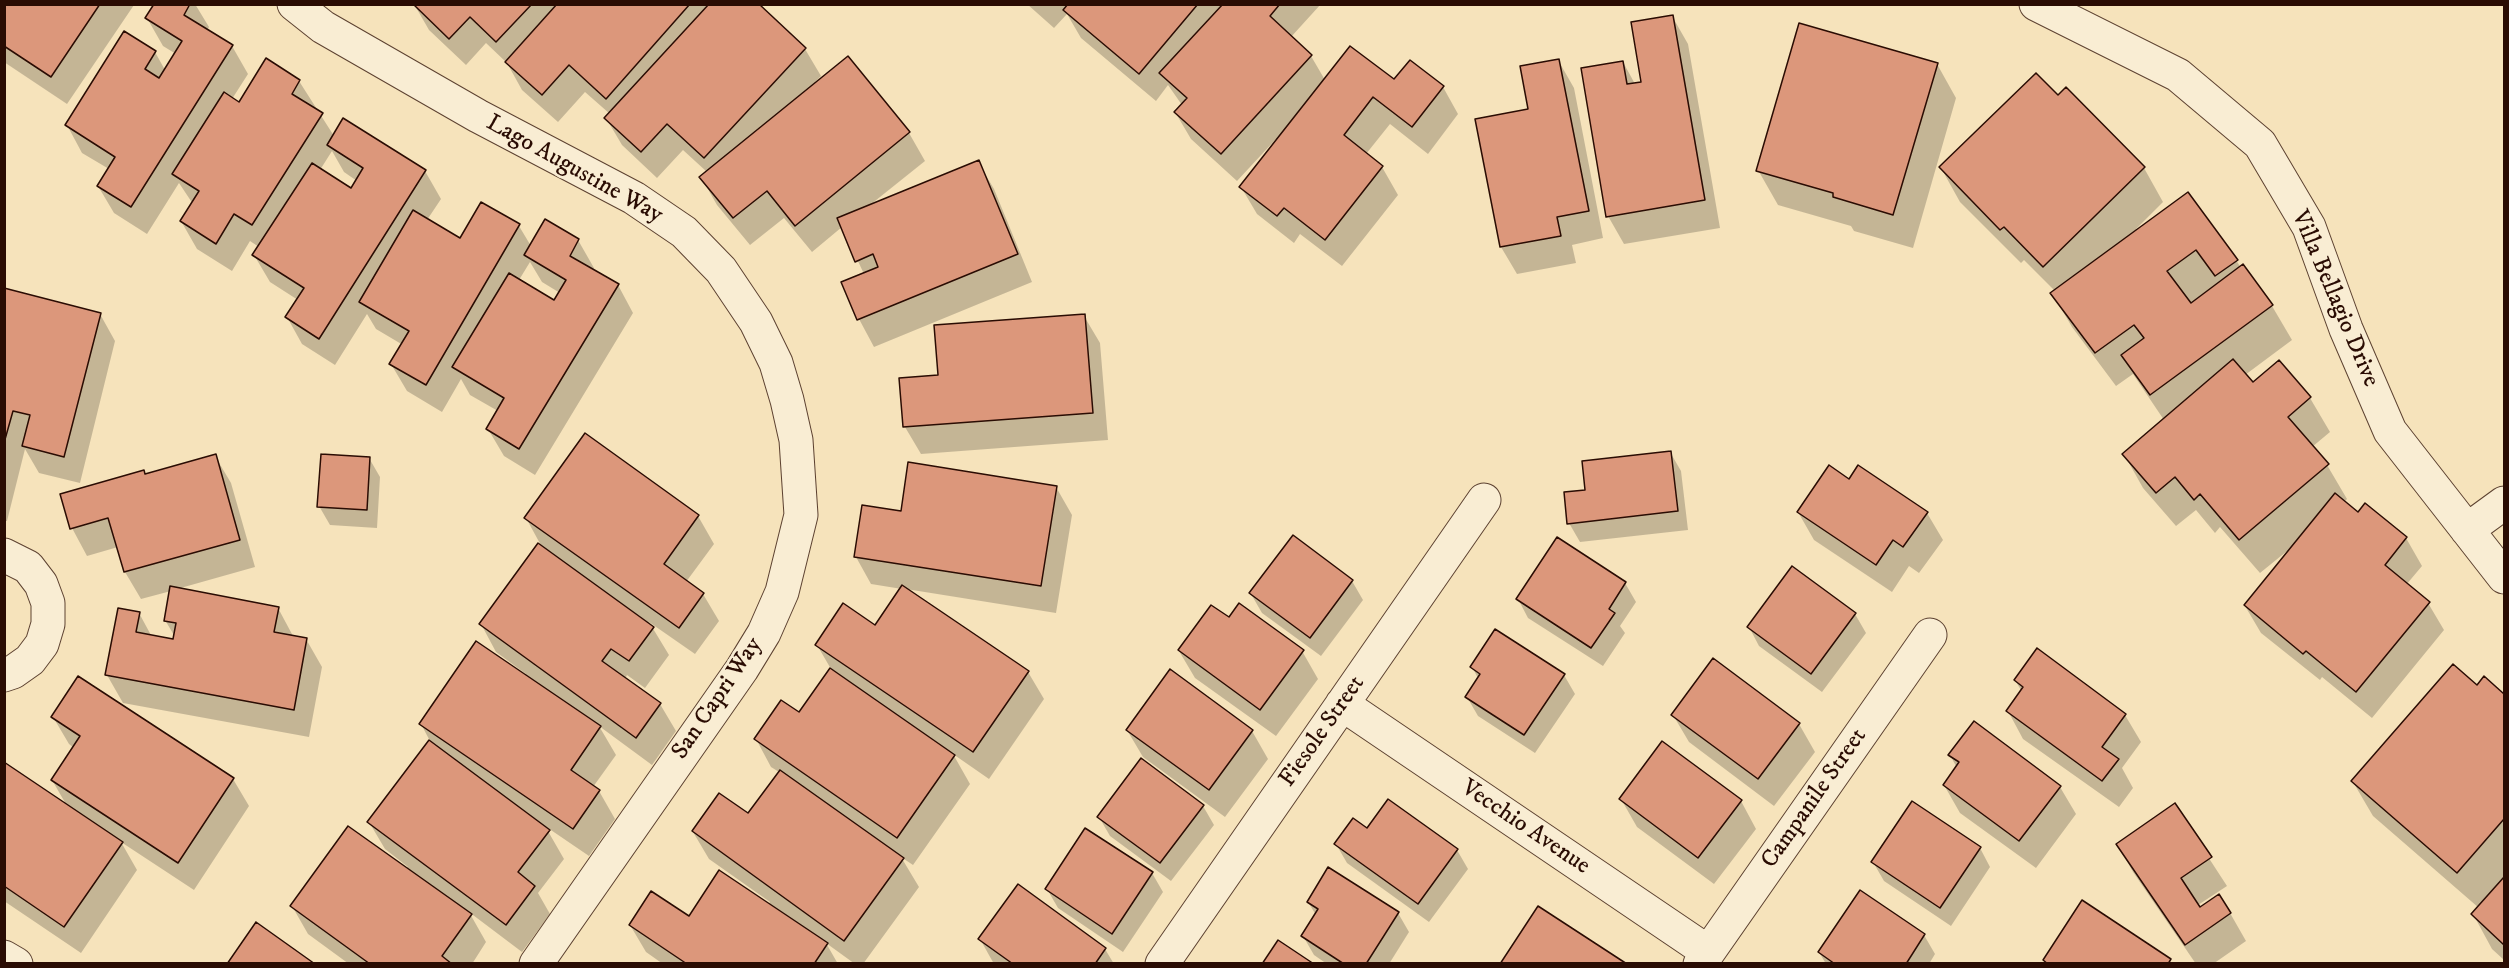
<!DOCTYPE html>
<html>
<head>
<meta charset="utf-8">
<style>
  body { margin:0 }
  #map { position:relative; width:2509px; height:968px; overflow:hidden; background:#f6e3bb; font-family:"IM FELL DW Pica",serif }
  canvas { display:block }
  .frame { position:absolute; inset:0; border:6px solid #2a0c03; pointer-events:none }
</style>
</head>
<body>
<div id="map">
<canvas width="2509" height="968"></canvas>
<div class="frame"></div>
</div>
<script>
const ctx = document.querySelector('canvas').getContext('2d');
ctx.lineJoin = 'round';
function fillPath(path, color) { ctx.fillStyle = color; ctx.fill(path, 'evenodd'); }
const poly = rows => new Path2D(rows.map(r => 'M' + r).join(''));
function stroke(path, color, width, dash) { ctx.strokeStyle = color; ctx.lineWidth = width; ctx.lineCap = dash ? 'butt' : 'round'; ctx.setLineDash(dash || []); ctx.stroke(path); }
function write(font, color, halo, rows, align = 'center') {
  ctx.font = font + ' "IM FELL DW Pica",serif'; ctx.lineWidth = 5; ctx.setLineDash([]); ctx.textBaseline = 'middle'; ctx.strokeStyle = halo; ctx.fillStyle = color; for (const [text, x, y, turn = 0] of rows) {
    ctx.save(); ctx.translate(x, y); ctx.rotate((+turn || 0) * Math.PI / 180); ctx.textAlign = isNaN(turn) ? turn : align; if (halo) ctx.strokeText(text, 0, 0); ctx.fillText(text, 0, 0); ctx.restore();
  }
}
const shadow = poly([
  [4,4,134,4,134,5,67,104,4,62],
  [156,4,195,4,209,27,207,31,232,46,248,74,232,99,239,104,299,81,334,136,425,171,441,199,427,220,461,240,482,204,519,226,531,246,578,240,594,268,592,271,618,285,633,313,535,475,504,456,488,429,498,411,470,395,461,379,442,412,407,391,391,364,403,345,376,329,367,314,335,365,302,344,287,317,298,300,270,282,254,255,259,247,250,241,232,271,197,249,181,221,193,204,179,183,147,234,114,213,98,186,109,169,82,153,67,125,155,52,165,70,176,54,163,46,147,18],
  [332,151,344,172,357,181,352,190,320,170],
  [530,262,542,282,560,293,554,302,519,280],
  [414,4,757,4,805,49,821,76,815,82,816,84,848,58,909,133,925,161,870,205,978,162,994,189,1032,282,874,347,859,319,843,283,864,274,842,227,812,252,784,218,750,245,717,205,701,177,707,172,683,150,657,178,622,145,606,118,610,114,585,92,558,122,522,90,507,63,486,43,466,65,429,30],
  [1027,4,1321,4,1291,37,1311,56,1325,80,1394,81,1443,87,1458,114,1428,154,1390,124,1366,154,1382,167,1398,195,1342,266,1300,234,1294,243,1257,214,1241,187,1278,140,1276,139,1237,181,1191,139,1175,112,1182,105,1168,85,1156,101,1081,38,1067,14,1054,28],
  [1672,16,1688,44,1720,228,1624,244,1608,216,1623,62,1635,84,1643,83],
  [1558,60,1574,88,1603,238,1572,245,1576,263,1517,274,1501,247,1477,120,1530,110],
  [1937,64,1956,98,1913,248,1854,231,1851,226,1778,205,1758,170],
  [2058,97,2144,168,2163,202,2136,229,2137,231,2236,260,2241,268,2243,266,2272,306,2292,340,2245,375,2253,384,2279,362,2310,398,2330,432,2312,447,2327,465,2347,499,2344,502,2359,514,2365,505,2406,538,2422,566,2406,585,2428,603,2444,630,2372,718,2322,677,2320,680,2261,633,2245,606,2292,547,2260,573,2220,527,2215,533,2196,510,2176,526,2143,488,2124,454,2164,420,2133,374,2116,386,2072,327,2052,293,2055,291,2024,260,2021,263,1960,202,1941,168],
  [4,290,100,314,115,341,80,483,39,473,25,449,7,521,4,521],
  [1084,316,1100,343,1108,440,921,454,905,427,940,377],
  [585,435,698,516,714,544,686,582,703,594,719,621,695,654,649,622,669,655,645,688,627,675,625,679,660,704,676,731,652,765,599,726,616,755,593,787,599,791,615,819,589,856,545,826,564,859,538,893,550,914,522,952,469,912,486,942,472,964,349,964,308,934,292,906,408,867,385,849,369,822,430,741,421,724,526,674,496,652,481,624,543,549,526,518],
  [1670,452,1681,471,1688,530,1580,542,1569,523,1587,491],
  [215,456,231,483,255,567,177,589,278,608,293,636,306,639,322,667,309,737,123,703,107,675,139,613,152,637,174,641,175,637,165,620,171,591,141,599,125,572,118,547,87,556,72,528,146,476],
  [369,458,380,477,377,528,330,525,319,506],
  [1850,481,1927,513,1943,540,1919,573,1909,566,1892,592,1814,540,1798,512],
  [1056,487,1072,515,1056,613,906,589,1028,672,1044,699,989,779,953,754,970,784,913,865,901,857,919,887,863,964,855,964,826,943,838,964,663,964,646,952,630,925,689,918,768,905,770,902,709,859,693,832,748,815,779,772,771,767,756,739,799,714,831,669,817,645,876,627,902,589,871,584,856,557,902,513],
  [1558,539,1625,583,1636,602,1620,626,1625,633,1603,666,1528,618,1518,599],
  [1793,568,1855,614,1866,633,1822,692,1759,646,1749,627],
  [1352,581,1363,600,1321,656,1262,613,1251,594],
  [1229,619,1302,651,1318,679,1276,736,1195,678,1179,651],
  [1713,661,1799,724,1815,752,1774,806,1689,742,1673,715],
  [1472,667,1564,675,1575,694,1535,753,1478,716,1467,697,1479,680],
  [1171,671,1252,731,1268,759,1225,817,1143,757,1127,730],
  [2484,678,2504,696,2504,960,2492,949,2473,914,2479,908,2373,816,2353,782,2477,687],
  [2015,680,2125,715,2141,742,2122,768,2133,788,2119,807,2023,739,2008,711,2022,692],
  [53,717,233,779,249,806,194,890,121,842,137,870,81,953,4,901,4,764,67,806,52,780,74,748,69,744],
  [1950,755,2060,787,2076,814,2036,868,1960,813,1944,785,1957,768],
  [1621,799,1741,801,1756,829,1714,884,1637,827],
  [1203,806,1214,825,1171,881,1110,836,1099,817],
  [2175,806,2227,886,2198,905,2200,909,2230,913,2246,941,2213,964,2196,964,2133,872,2118,845],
  [1367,830,1457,850,1468,869,1429,922,1347,863,1336,844],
  [1980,848,1990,867,1951,926,1884,881,1873,862],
  [1152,873,1163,892,1123,952,1058,908,1047,889],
  [1860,892,1924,935,1935,954,1929,964,1826,964,1819,952],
  [1308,902,1398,913,1409,932,1389,964,1327,964,1314,955,1303,936,1316,915],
  [980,939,1105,949,1114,964,994,964]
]);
const building = poly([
  [4,4,100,4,51,77,4,46,4,4],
  [154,4,190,4,184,15,233,45,131,207,97,186,115,157,65,125,124,31,156,51,145,69,159,78,182,41,145,18,154,4],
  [413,4,532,4,496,42,470,17,449,39,413,4],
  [557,4,690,4,606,99,569,65,542,95,505,62,557,4],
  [709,4,759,4,806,48,704,158,667,124,641,152,604,118,709,4],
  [1068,4,1198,4,1139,74,1063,10,1068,4],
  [1223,4,1280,4,1270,16,1312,55,1221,154,1174,112,1187,98,1159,73,1223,4],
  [1673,15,1705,200,1606,217,1581,68,1623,61,1627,84,1641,82,1631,22,1673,15],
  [1799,23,1938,63,1893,215,1833,197,1833,193,1756,171,1799,23],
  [1350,46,1394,79,1410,60,1444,86,1412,127,1373,97,1344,135,1383,166,1325,240,1284,208,1277,216,1239,187,1350,46],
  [848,56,910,132,795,226,767,191,733,218,699,177,848,56],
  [266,58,300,80,292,94,323,113,252,225,234,214,216,244,180,221,199,191,172,174,224,92,239,102,266,58],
  [1559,59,1589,211,1557,217,1561,236,1500,247,1475,119,1528,109,1520,66,1559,59],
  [2036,73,2058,95,2066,87,2145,167,2043,267,2004,227,2000,230,1939,167,2036,73],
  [343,118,426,170,319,339,285,317,304,288,252,255,312,163,351,188,363,168,327,145,343,118],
  [979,160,1018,254,857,320,841,282,878,267,873,254,855,262,837,218,979,160],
  [2188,192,2238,260,2215,276,2196,250,2167,271,2191,303,2243,264,2273,305,2150,395,2121,355,2144,338,2134,325,2095,353,2050,293,2188,192],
  [481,202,520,224,426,385,389,364,409,331,359,302,413,210,460,238,481,202],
  [545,219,579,239,570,256,619,284,519,449,486,429,504,398,452,367,509,273,554,300,566,280,524,255,545,219],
  [4,288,101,313,64,457,22,446,30,415,13,411,4,443,4,288],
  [1085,314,1093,413,903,427,899,378,938,375,934,325,1085,314],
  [2233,359,2253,382,2279,360,2311,397,2288,417,2329,464,2239,540,2200,494,2194,500,2175,477,2156,493,2122,454,2233,359],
  [585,433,699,515,664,564,704,593,679,628,524,518,585,433],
  [1671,451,1678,511,1567,524,1564,492,1585,490,1582,461,1671,451],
  [216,454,240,540,124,572,108,518,70,529,60,494,144,470,145,474,216,454],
  [321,454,370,457,367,510,317,507,321,454],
  [908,462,1057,486,1041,586,854,557,862,505,901,511,908,462],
  [1829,465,1849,479,1858,465,1928,512,1903,547,1893,540,1876,565,1797,512,1829,465],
  [2335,493,2358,512,2365,503,2407,537,2385,565,2430,602,2356,692,2306,651,2303,654,2244,605,2335,493],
  [1293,535,1353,580,1310,638,1249,593,1293,535],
  [1557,537,1626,582,1609,609,1615,613,1591,648,1516,599,1557,537],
  [538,543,654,627,629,661,611,649,602,661,661,703,636,738,479,624,538,543],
  [1792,566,1856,613,1811,674,1747,627,1792,566],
  [902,585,1029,671,973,752,815,645,843,603,875,625,902,585],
  [170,586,279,607,274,632,307,638,294,710,105,675,118,608,140,612,136,632,173,639,176,623,164,621,170,586],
  [1239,603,1304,650,1260,710,1178,650,1211,605,1229,617,1239,603],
  [1495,629,1565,674,1524,735,1465,697,1480,674,1470,667,1495,629],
  [476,641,601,726,571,770,600,790,573,829,419,724,476,641],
  [2037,648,2126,714,2102,747,2119,759,2102,781,2006,711,2023,687,2014,680,2037,648],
  [1713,658,1800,723,1758,779,1671,715,1713,658],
  [2453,664,2477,685,2484,676,2504,694,2504,819,2457,873,2351,781,2453,664],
  [830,668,955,755,897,838,754,739,781,700,799,712,830,668],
  [1170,669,1253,730,1209,790,1126,730,1170,669],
  [78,676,234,778,178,863,51,780,80,736,51,717,78,676],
  [1974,721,2061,786,2019,841,1943,785,1959,762,1948,755,1974,721],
  [429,740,550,830,518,872,535,886,506,925,367,822,429,740],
  [1662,741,1742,800,1698,858,1619,799,1662,741],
  [1141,758,1204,805,1160,863,1097,817,1141,758],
  [4,762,123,842,64,927,4,886,4,762],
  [780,770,904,858,844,941,692,831,719,793,748,813,780,770],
  [1388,799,1458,849,1418,904,1334,844,1353,818,1367,828,1388,799],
  [1912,801,1981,847,1940,908,1871,862,1912,801],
  [2175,803,2212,857,2181,878,2200,907,2219,894,2231,913,2185,945,2116,844,2175,803],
  [348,826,472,914,442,956,452,964,370,964,290,906,348,826],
  [1085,828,1153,872,1112,934,1045,889,1085,828],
  [1328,867,1399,912,1366,964,1344,964,1301,936,1318,909,1307,902,1328,867],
  [719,870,828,943,814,964,687,964,629,925,651,891,689,916,719,870],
  [2504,877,2504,945,2471,914,2504,877],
  [1018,884,1106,948,1095,964,1013,964,978,939,1018,884],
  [1860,890,1925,934,1906,964,1835,964,1818,952,1860,890],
  [2082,900,2171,959,2168,964,2048,964,2043,960,2082,900],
  [1538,906,1627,964,1500,964,1538,906],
  [256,922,315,964,227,964,256,922],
  [1278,940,1314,964,1262,964,1278,940]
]);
const street = poly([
  [294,4,323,27,478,116,634,198,684,232,721,270,756,322,776,363,787,400,796,440,801,515,782,592,764,633,742,669,536,964],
  [2036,4,2178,75,2260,144,2309,227,2346,329,2390,431,2504,577],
  [2467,530,2504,503],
  [4,555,28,567,41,584,48,603,48,624,42,644,30,660,13,672,4,675],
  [1342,704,1708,952],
  [4,957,16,964],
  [1162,964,1484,500],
  [1700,964,1930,635]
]);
const streetNames = [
  ["Lago Augustine Way",574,170,29],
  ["Villa Bellagio Drive",2334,299,67],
  ["San Capri Way",718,699,-56],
  ["Fiesole Street",1323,732,-55],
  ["Campanile Street",1815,799,-55],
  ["Vecchio Avenue",1525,828,34]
];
fillPath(shadow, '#0003');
fillPath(building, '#dc977b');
stroke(building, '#2a0c03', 1.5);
stroke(street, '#5d4231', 35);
stroke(street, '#f9edd3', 33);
write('24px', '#2a0c03', '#f9edd3', streetNames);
</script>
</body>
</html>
